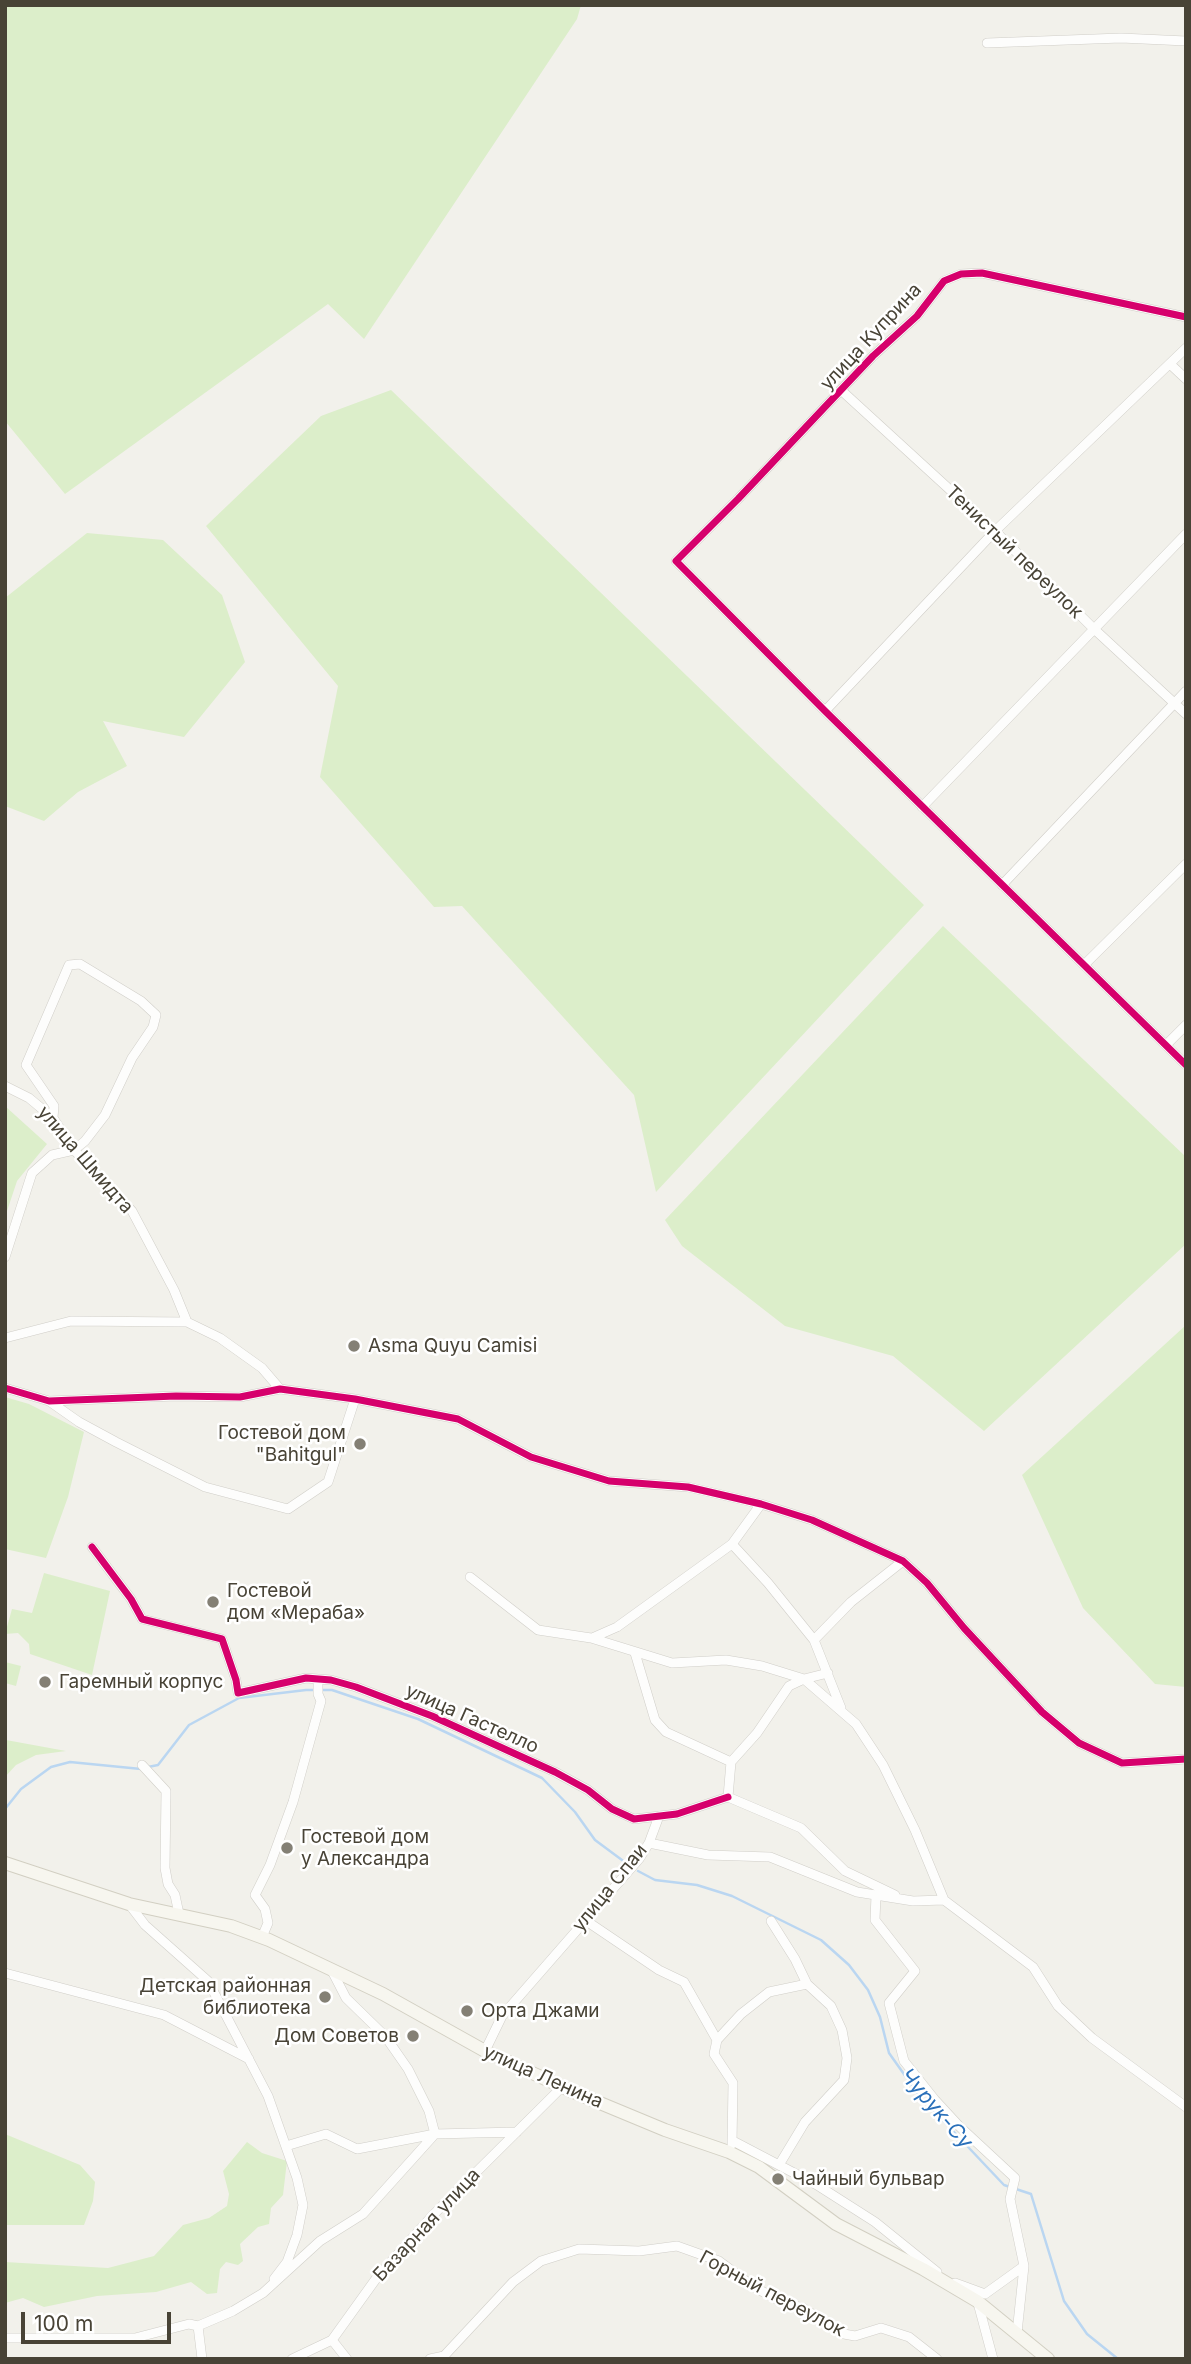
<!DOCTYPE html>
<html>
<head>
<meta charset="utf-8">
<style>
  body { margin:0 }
  #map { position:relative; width:1191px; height:2364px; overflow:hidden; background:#f2f1eb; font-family:Inter,sans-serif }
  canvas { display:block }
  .frame { position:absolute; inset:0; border:7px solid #484336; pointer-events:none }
  .scale { position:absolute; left:21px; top:2312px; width:150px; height:32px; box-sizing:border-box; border:4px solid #484336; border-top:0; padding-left:9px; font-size:21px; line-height:24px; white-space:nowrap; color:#484336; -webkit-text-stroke:5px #fff; paint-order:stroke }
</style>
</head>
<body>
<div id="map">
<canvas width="1191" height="2364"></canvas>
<div class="frame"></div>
<div class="scale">100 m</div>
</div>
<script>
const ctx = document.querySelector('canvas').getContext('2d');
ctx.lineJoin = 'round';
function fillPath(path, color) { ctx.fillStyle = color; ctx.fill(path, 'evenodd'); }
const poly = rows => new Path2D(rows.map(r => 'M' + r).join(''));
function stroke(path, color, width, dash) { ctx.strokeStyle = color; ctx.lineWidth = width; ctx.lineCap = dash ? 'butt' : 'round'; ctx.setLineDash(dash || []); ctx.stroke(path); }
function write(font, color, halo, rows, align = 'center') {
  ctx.font = font + ' Inter,sans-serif'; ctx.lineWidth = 5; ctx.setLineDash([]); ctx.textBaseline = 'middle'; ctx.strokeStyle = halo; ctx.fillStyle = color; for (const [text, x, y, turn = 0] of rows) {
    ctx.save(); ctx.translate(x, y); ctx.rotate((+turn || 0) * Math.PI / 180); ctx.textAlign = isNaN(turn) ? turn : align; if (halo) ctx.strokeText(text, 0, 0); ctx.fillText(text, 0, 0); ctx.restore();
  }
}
const green = poly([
  [5,5,581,5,577,19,364,339,328,304,65,494,5,421],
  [391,390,924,905,656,1192,634,1095,462,906,434,907,320,777,338,686,206,526,321,416],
  [87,533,163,540,222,595,245,662,184,737,103,721,127,766,78,792,44,821,5,806,5,598],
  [943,926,1186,1157,1186,1244,984,1431,893,1356,785,1326,682,1246,665,1220],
  [5,1106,47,1144,17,1181,5,1217],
  [1186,1325,1186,1687,1155,1684,1083,1608,1022,1475],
  [5,1397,29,1404,84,1432,68,1497,46,1558,5,1549],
  [44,1573,110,1591,92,1675,30,1654,29,1644,18,1633,5,1634,12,1609,32,1613],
  [5,1662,21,1666,16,1686,5,1683],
  [5,1740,6,1740,66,1751,36,1755,16,1765,5,1777],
  [5,2134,80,2165,95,2182,93,2201,84,2225,5,2225],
  [247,2142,262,2153,287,2161,283,2195,271,2208,269,2224,258,2227,240,2244,243,2261,238,2265,226,2262,220,2269,217,2293,207,2294,191,2282,156,2292,97,2296,44,2307,23,2298,5,2303,5,2262,108,2268,154,2256,183,2225,209,2218,227,2206,229,2194,223,2171]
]);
const stream = poly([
  [148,1767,158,1765,189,1725,239,1698,306,1690,332,1690,418,1719,542,1778,575,1812,595,1840,626,1863],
  [5,1809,21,1789,51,1767,70,1762,141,1769],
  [638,1871,655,1880,697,1885,732,1896,821,1940,849,1965,868,1990,880,2017,889,2053,918,2094,1004,2185,1010,2187],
  [1016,2189,1031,2194,1064,2301,1087,2334,1118,2359]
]);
const minor = poly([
  [987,43,1121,38,1186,41],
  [1186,317,982,273,961,274,944,281,917,316,873,356,738,499,676,561,825,711,1186,1065],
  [1170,364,1186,379],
  [842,391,995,531,1093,628,1186,714],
  [825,711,995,531,1186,348],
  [922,807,1186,534],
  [1002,885,1186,691],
  [1084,965,1186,864],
  [1166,1045,1186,1025],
  [5,1086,29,1098,53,1118,74,1150,132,1211,174,1290,187,1322],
  [5,1257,32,1173,52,1155,74,1150,85,1141,105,1115,132,1058,153,1027,156,1015,141,1001,80,964,69,965,26,1065,54,1106,53,1118],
  [5,1338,71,1321,187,1322,220,1338,262,1368,280,1389],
  [5,1388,49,1401,176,1396,240,1397,280,1389,355,1399,458,1419,531,1457,609,1481,688,1487,761,1504,812,1520,903,1561,927,1583,964,1628,1042,1712,1079,1743,1122,1763,1186,1759],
  [49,1401,79,1422,116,1442,205,1487,288,1509,328,1482,355,1399],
  [732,1544,768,1583,814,1640,841,1708],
  [92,1547,131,1599,142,1619,222,1639,236,1680,238,1693,306,1678,331,1680,356,1687,432,1716,555,1772,588,1790,612,1809,634,1819,677,1814,728,1797],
  [470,1577,538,1630,591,1638,672,1663,726,1660,762,1666,804,1679,856,1724,883,1765,915,1830,944,1900],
  [592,1638,617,1627,732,1544,761,1504],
  [814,1640,851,1602,903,1561],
  [635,1653,655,1720,666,1732,731,1762],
  [142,1765,166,1791,165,1868,168,1884,175,1895,179,1914],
  [728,1797,801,1828,845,1871,895,1895],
  [728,1797,731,1762,757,1733,789,1686,804,1679,828,1673],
  [649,1843,708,1855,770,1857,857,1892,913,1901,944,1900,1033,1967,1058,2006,1092,2038,1186,2107],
  [876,1895,875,1920,915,1971,889,2003,904,2061,935,2100,959,2126,1015,2178,1010,2199,1024,2266,1017,2333],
  [129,1904,145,1925,208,1981,268,2096,297,2178,303,2205,297,2235,287,2262,274,2279],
  [585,1920,659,1970,684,1982,717,2040,714,2054,733,2083,732,2144],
  [771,1921,795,1959,807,1984,831,2006,842,2030,847,2058,844,2080,805,2122,779,2165],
  [262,1937,268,1923,265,1909,255,1895,270,1865,293,1802,321,1701,318,1694,318,1679],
  [5,1973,164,2015,249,2059],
  [717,2040,741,2014,769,1992,807,1984],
  [485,2051,502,2016,639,1859,649,1843,659,1816],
  [733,2141,817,2185,875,2222,937,2272],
  [286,2146,326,2134,357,2149,435,2134,517,2132],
  [955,2283,985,2294,1024,2266],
  [978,2303,993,2359],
  [198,2326,202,2359],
  [5,2338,135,2338,189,2324,198,2326,233,2311,263,2293,320,2241,363,2214,435,2134,429,2111,408,2069,385,2036,346,1998,331,1969],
  [332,2340,347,2359],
  [292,2359,332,2340,378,2276,432,2216,562,2087],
  [430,2359,444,2356,513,2282,541,2261,579,2249,639,2251,677,2246,719,2261,754,2287,782,2302,803,2308,844,2334,855,2336,881,2328,909,2337,937,2359]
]);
const secondary = poly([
  [5,1863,129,1904,231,1926,269,1940,383,1994,485,2051,571,2091,665,2130,729,2152,759,2167,836,2224,923,2269,977,2301,1048,2359]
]);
const cycleway = poly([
  [1186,317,982,273,961,274,944,281,917,316,873,356,738,499,676,561,825,711,1186,1065],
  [5,1388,49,1401,176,1396,240,1397,280,1389,355,1399,458,1419,531,1457,609,1481,688,1487,761,1504,812,1520,903,1561,927,1583,964,1628,1042,1712,1079,1743,1122,1763,1186,1759],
  [92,1547,131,1599,142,1619,222,1639,236,1680,238,1693,306,1678,331,1680,356,1687,432,1716,555,1772,588,1790,612,1809,634,1819,677,1814,728,1797]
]);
const markers = [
  [354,1346,7,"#848075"],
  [360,1444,7,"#848075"],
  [213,1602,7,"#848075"],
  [45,1682,7,"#848075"],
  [287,1848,7,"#848075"],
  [325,1997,7,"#848075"],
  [467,2011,7,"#848075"],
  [413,2036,7,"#848075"],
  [778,2179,7,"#848075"]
];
const streetNames = [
  ["улица Куприна",871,337,-47],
  ["Тенистый переулок",1014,552,44],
  ["улица Шмидта",85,1160,49],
  ["улица Гастелло",472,1719,24],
  ["улица Спаи",610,1888,-51],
  ["улица Ленина",543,2077,24],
  ["Базарная улица",427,2225,-47],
  ["Горный переулок",772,2294,28]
];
const poiNames = [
  ["Asma Quyu Camisi",368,1346],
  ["Гостевой дом",346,1433,"right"],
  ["\"Bahitgul\"",346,1455,"right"],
  ["Гостевой",227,1591],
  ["дом «Мераба»",227,1613],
  ["Гаремный корпус",59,1682],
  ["Гостевой дом",301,1837],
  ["у Александра",301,1859],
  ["Детская районная",311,1986,"right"],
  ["библиотека",311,2008,"right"],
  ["Орта Джами",481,2011],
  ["Дом Советов",399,2036,"right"],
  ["Чайный бульвар",792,2179]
];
const waterNames = [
  ["Чурук-Су",936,2109,49]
];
fillPath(green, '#dceeca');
stroke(stream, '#bad6f1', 2.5);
stroke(minor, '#d0cec8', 10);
stroke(secondary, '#d2cfc2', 14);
stroke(minor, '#fdfdfc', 9);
stroke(secondary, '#f7f6ef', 12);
stroke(cycleway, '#d6006c', 7);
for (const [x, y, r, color] of markers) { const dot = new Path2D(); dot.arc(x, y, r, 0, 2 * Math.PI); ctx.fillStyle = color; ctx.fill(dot); stroke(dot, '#fff', 2.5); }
write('19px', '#484336', '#fff', streetNames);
write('19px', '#484336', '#fff', poiNames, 'left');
write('italic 21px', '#2a70ba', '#fff', waterNames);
</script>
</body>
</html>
